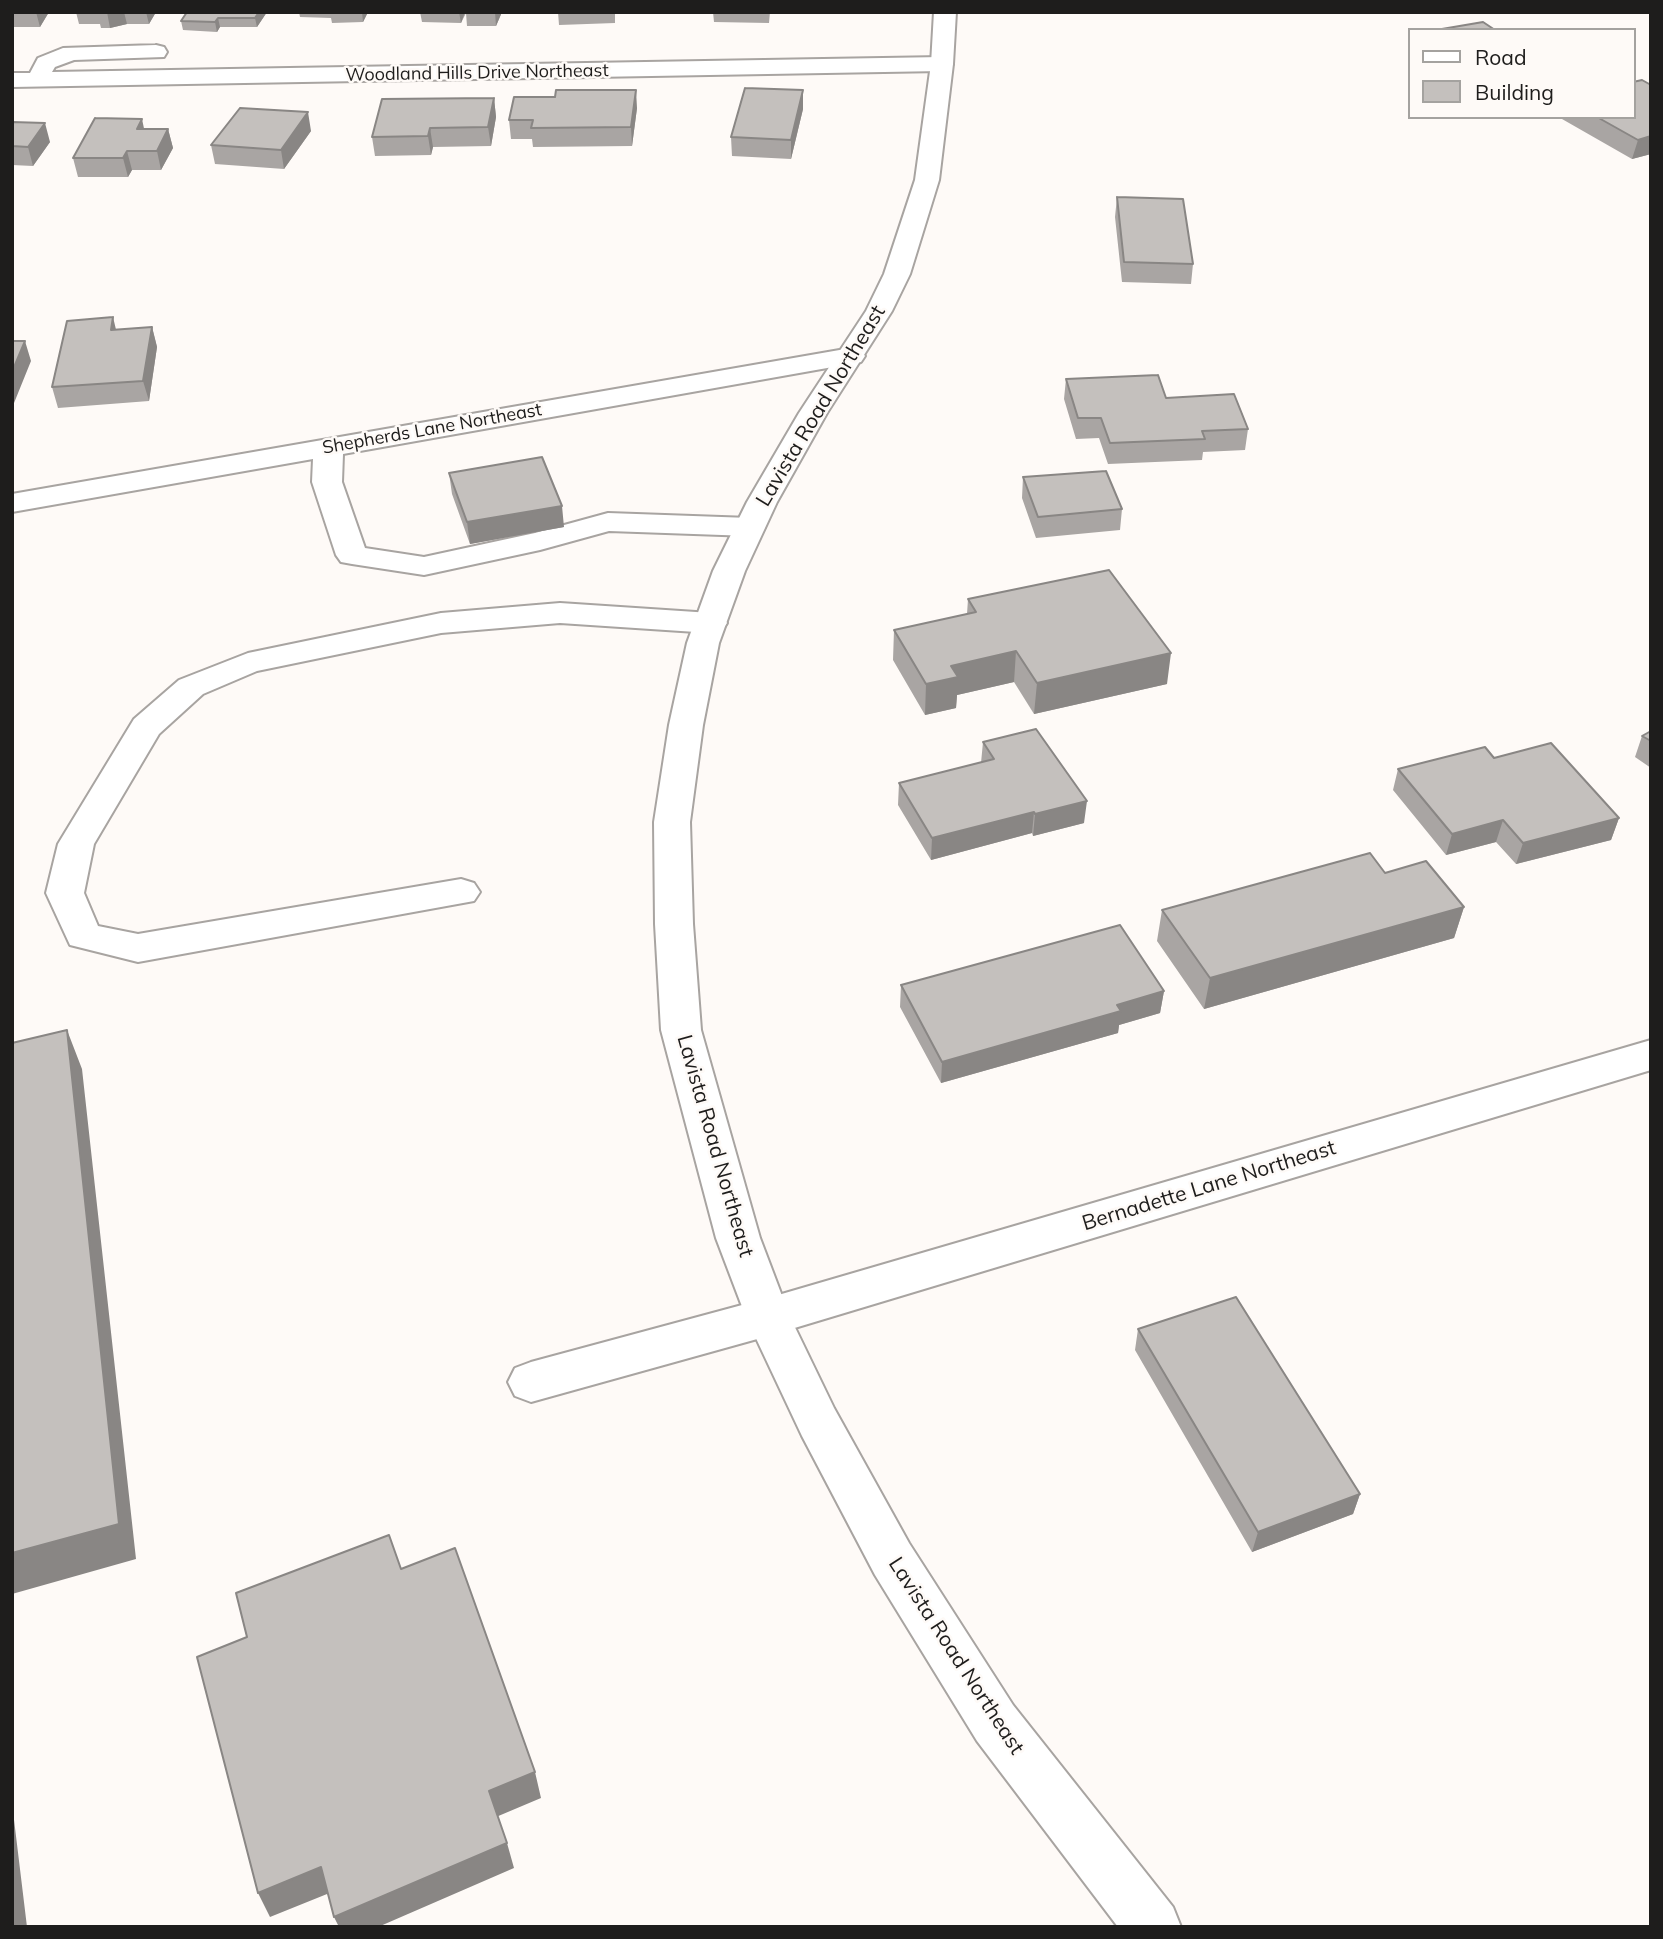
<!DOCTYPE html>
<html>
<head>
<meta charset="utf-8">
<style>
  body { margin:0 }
  #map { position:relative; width:1663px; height:1939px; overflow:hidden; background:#fefaf7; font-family:Mulish,sans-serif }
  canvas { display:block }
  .frame { position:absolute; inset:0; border:14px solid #1e1d1c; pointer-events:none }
  .legend { position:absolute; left:1408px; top:28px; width:228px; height:91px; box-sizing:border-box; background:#fefaf7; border:2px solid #a4a29f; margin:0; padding:9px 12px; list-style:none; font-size:21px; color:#1e1d1c }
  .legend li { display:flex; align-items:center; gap:14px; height:35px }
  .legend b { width:35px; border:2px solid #a4a29f }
</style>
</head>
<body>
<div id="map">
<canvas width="1663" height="1939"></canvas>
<div class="frame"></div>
<ul class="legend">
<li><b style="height:9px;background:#fff"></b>Road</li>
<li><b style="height:19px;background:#c4c0bd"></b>Building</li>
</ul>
</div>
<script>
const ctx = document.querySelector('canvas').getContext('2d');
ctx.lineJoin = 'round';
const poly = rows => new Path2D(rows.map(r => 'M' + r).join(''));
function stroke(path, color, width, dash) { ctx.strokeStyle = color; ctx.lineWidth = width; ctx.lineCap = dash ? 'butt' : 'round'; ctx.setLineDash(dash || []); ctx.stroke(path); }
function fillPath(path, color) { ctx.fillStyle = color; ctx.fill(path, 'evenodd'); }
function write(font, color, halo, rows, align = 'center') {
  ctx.font = font + ' Mulish,sans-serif'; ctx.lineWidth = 5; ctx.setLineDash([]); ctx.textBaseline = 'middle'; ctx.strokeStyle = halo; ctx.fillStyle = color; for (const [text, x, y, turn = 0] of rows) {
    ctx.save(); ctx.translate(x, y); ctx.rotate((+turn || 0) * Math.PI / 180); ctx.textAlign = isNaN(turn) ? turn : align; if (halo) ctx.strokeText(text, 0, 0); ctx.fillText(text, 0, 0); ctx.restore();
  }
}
const minor = poly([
  [156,45,164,47,167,52,164,57,74,60,55,67,52,72,942,57,950,59,953,64,950,69,942,71,12,87,12,73,30,73,38,58,63,48,156,45],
  [851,348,861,350,865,356,861,362,343,454,342,482,365,548,424,557,535,533,608,513,750,518,761,520,765,527,761,534,750,536,609,531,540,550,424,575,352,564,341,562,336,555,312,482,313,459,12,512,12,494,851,348],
  [560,603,711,613,722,616,727,623,722,630,711,633,560,623,441,633,257,671,203,694,159,734,94,844,84,893,98,926,138,934,461,879,474,883,480,892,474,901,138,962,70,945,46,893,58,844,134,719,179,680,248,653,441,613,560,603],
  [1651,1040,1651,1070,768,1336,531,1402,515,1396,508,1382,515,1368,531,1362,768,1298,1651,1040]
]);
const major = poly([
  [934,12,956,12,953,64,939,180,910,274,892,311,827,413,777,502,745,571,719,643,703,725,690,822,693,924,701,1030,760,1238,790,1317,834,1408,909,1543,1013,1705,1173,1907,1181,1927,1118,1927,977,1741,875,1575,802,1436,746,1317,716,1238,661,1030,655,924,654,822,669,725,687,643,713,571,747,502,799,413,866,311,884,274,915,180,931,64,934,12]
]);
const wall = poly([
  [12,12,49,12,40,27,12,27],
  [76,12,156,12,149,24,127,24,110,28,101,28,100,24,79,24],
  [187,12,267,12,257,27,220,27,217,32,183,30,181,21],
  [299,12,368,12,363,22,332,23,331,18,300,17],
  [420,12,502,12,496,26,467,26,466,13,461,23,422,22],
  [558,12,615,12,615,23,559,25],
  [713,12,770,12,769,23,714,22],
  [1651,85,1651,154,1632,159,1562,119,1562,117,1633,117],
  [803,90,803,109,791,159,732,156,731,137],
  [555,97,637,108,632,146,533,147,532,139,511,139,509,120],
  [494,98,496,117,491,146,433,147,431,155,375,156,372,137],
  [12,122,50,142,33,166,12,165],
  [144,129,168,129,173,148,161,170,132,170,128,177,78,177,73,158],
  [311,131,284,169,215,164,211,145],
  [1117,197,1193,264,1191,284,1122,282,1115,217],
  [152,327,157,347,149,401,58,408,52,387,116,330],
  [1066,379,1166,398,1248,429,1245,450,1203,452,1202,460,1108,464,1099,438,1076,439,1064,399],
  [449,473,564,527,470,544,452,494],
  [1023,477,1122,509,1120,530,1036,538,1022,498],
  [968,599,1167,684,1034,714,1014,682,957,695,956,708,925,715,893,660,894,630,967,614],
  [1651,731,1651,768,1635,757,1642,736],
  [983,742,1084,823,1033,836,1032,833,931,860,898,805,899,783,981,763],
  [1494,758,1619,818,1611,840,1516,864,1496,842,1446,855,1393,790,1398,769],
  [1385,873,1464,907,1454,938,1204,1009,1157,941,1162,910],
  [901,985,1164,991,1160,1013,1119,1025,1118,1033,941,1083,900,1007],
  [1138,1329,1360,1494,1353,1514,1252,1552,1135,1350]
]);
const shadedWall = poly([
  [36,12,49,12,40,27],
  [107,12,124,12,127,24,110,28],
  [146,12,156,12,149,24],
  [259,12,267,12,257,27,255,18],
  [362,12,368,12,363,22],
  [459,12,465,12,461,23],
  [495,12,502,12,496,26],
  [218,18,220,27,217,32,215,22],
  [636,90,637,108,632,146,631,127],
  [803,90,803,109,791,159,791,140],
  [494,98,496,117,491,146,488,127],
  [308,112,311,131,284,169,281,150],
  [142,119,146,138,137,129],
  [45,123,50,142,33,166,28,147],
  [430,128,433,147,431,155,428,136],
  [168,129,173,148,161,170,157,151],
  [1651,136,1651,154,1632,159,1638,140],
  [127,151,132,170,128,177,123,158],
  [113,317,118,338,111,330],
  [152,327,157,347,149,401,143,381],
  [25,341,31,361,12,408,12,372],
  [562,506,564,527,470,544,467,522],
  [1016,651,1014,682,957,695,956,708,925,715,926,684,951,666],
  [1171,653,1167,684,1034,714,1037,683],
  [1087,801,1084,823,1033,836,1035,814],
  [1034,812,1032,833,931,860,932,838],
  [1619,818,1611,840,1516,864,1523,843],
  [1503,820,1496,842,1446,855,1452,834],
  [1464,907,1454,938,1204,1009,1210,978],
  [1164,991,1160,1013,1119,1025,1118,1033,941,1083,942,1062,1117,1005],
  [67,1030,82,1069,136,1559,12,1594,12,1553],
  [1360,1494,1353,1514,1252,1552,1258,1532],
  [535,1772,541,1798,496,1817,489,1791],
  [12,1803,27,1927,12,1927],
  [507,1843,514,1868,378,1927,339,1927,334,1917],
  [321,1867,332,1892,270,1917,258,1893]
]);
const building = poly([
  [187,12,259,12,255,18,218,18,215,22,181,21,187,12],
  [1483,22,1495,30,1436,30,1483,22],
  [1642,80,1651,85,1651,136,1638,140,1597,117,1633,117,1633,82,1642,80],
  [745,88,803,90,791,140,731,137,745,88],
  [556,90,636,90,631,127,531,128,533,120,509,120,514,97,555,97,556,90],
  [494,98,488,127,430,128,428,136,372,137,382,99,494,98],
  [240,108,308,112,281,150,211,145,240,108],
  [95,118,142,119,137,129,168,129,157,151,127,151,123,158,73,158,95,118],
  [12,122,45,123,28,147,12,146,12,122],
  [1117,197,1183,199,1193,264,1124,262,1117,197],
  [113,317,111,330,152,327,143,381,52,387,67,321,113,317],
  [12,341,25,341,12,372,12,341],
  [1158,375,1166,398,1234,394,1248,429,1202,431,1205,439,1110,443,1101,418,1078,418,1066,379,1158,375],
  [542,457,562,506,467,522,449,473,542,457],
  [1106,471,1122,509,1038,517,1023,477,1106,471],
  [1109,570,1171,653,1037,683,1016,651,951,666,958,677,926,684,894,630,976,612,968,599,1109,570],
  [1036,729,1087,801,1035,814,1034,812,932,838,899,783,994,759,983,742,1036,729],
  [1651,731,1651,741,1642,736,1651,731],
  [1551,743,1619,818,1523,843,1503,820,1452,834,1398,769,1485,747,1494,758,1551,743],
  [1370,853,1385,873,1426,861,1464,907,1210,978,1162,910,1370,853],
  [1120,925,1164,991,1117,1005,1121,1011,942,1062,901,985,1120,925],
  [67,1030,119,1524,12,1553,12,1043,67,1030],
  [1236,1297,1360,1494,1258,1532,1138,1329,1236,1297],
  [389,1535,401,1569,455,1548,535,1772,489,1791,507,1843,334,1917,321,1867,258,1893,197,1657,247,1637,236,1593,389,1535]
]);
const farStreetnames = [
  ["Woodland Hills Drive Northeast",477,73,-1],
  ["Shepherds Lane Northeast",432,429,-10]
];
const streetNames = [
  ["Lavista Road Northeast",821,406,-59],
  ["Lavista Road Northeast",715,1146,74],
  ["Bernadette Lane Northeast",1209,1186,-17],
  ["Lavista Road Northeast",956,1656,57]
];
stroke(minor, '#a8a4a1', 4);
stroke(major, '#a8a4a1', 4);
fillPath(minor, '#fff');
fillPath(major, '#fff');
fillPath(wall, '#a9a5a3');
fillPath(shadedWall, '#898684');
fillPath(building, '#c4c0bd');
stroke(building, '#898684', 2);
write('18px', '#1e1d1c', '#fefaf7', farStreetnames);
write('21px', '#1e1d1c', '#fefaf7', streetNames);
</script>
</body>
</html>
